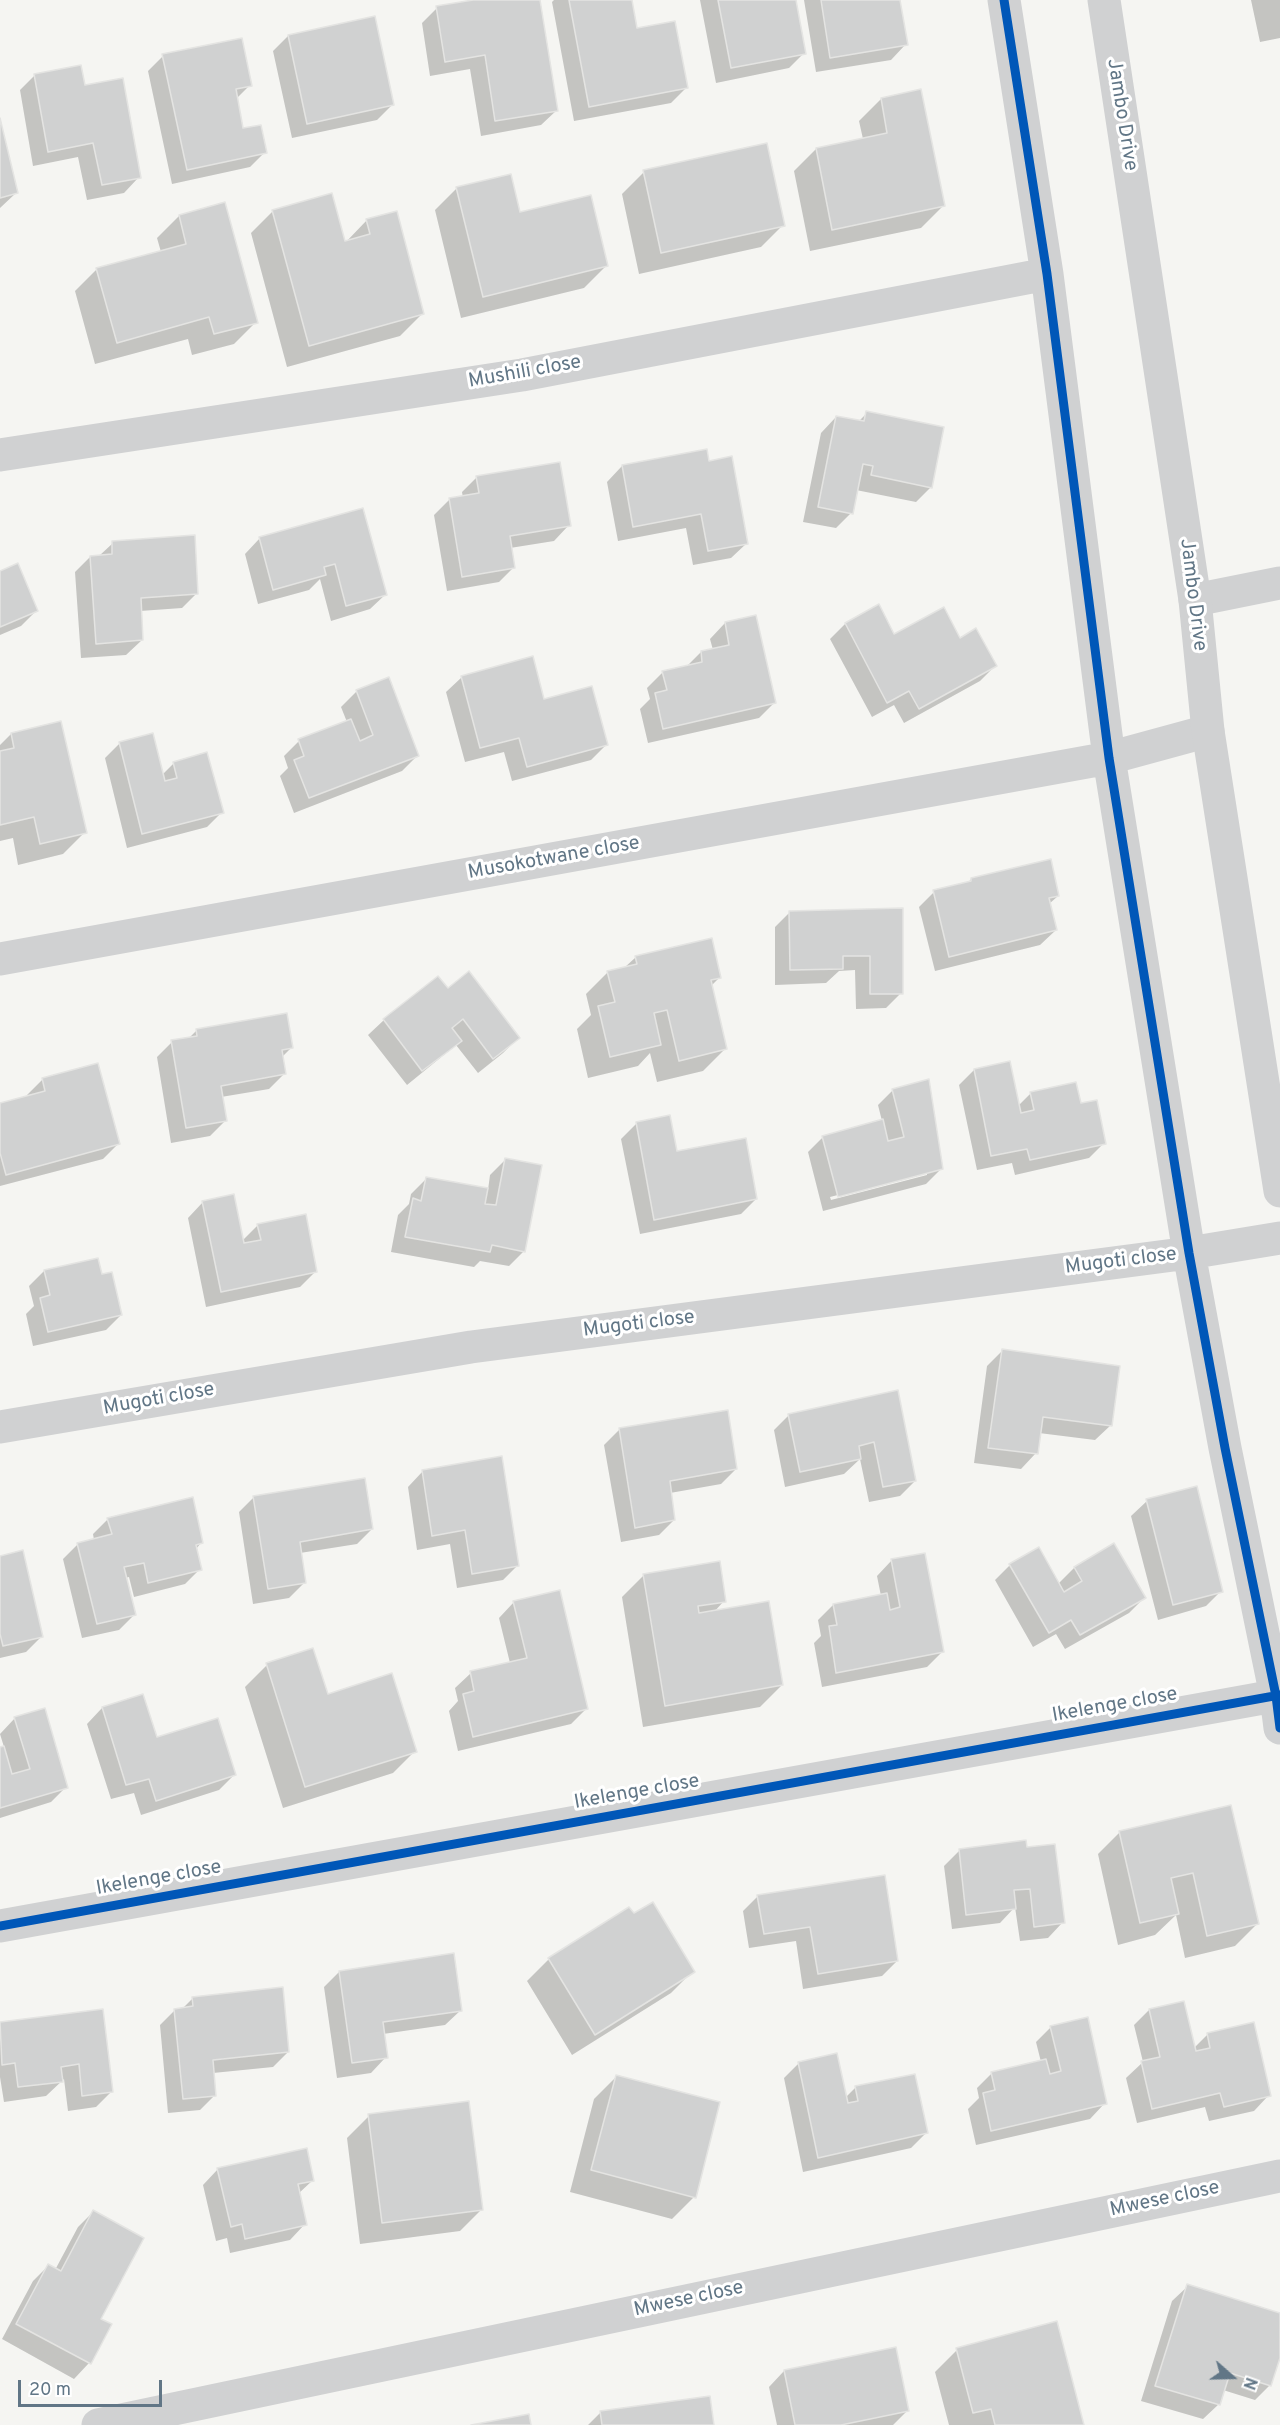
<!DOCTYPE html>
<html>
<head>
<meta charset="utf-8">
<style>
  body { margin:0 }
  #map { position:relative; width:1280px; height:2425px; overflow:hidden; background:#f5f5f2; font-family:Overpass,sans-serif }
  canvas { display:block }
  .north { position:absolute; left:1202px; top:2347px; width:60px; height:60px; -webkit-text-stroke:4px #fff; paint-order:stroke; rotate:110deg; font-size:16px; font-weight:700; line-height:24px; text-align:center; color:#617686 }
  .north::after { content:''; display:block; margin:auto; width:21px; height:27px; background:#617686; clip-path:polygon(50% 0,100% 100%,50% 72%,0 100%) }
  .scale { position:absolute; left:18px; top:2380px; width:144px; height:27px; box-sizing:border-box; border:3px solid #617686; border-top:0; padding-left:8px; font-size:18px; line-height:21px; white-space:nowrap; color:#617686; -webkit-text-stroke:4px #fff; paint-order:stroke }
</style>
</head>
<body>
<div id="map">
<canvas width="1280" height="2425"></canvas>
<div class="north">N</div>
<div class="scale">20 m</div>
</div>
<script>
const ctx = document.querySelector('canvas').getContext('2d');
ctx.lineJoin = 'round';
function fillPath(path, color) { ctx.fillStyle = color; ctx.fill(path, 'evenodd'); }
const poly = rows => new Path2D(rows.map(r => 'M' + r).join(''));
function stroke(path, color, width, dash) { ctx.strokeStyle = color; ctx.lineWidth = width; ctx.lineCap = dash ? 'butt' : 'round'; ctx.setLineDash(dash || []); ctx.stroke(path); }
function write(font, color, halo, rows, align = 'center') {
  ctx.font = font + ' Overpass,sans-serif'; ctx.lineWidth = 6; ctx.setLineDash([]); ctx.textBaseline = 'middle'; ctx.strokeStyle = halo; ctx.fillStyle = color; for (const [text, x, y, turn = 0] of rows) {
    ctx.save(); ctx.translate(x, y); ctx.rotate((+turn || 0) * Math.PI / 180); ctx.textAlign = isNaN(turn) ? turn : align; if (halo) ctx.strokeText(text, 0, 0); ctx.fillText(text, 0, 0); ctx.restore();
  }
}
const shadow = poly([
  [482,0,539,0,557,110,541,125,481,136,470,69,430,76,422,23,437,8],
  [554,0,630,0,636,30,687,87,671,103,574,121,552,2],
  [700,0,794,0,804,53,789,68,716,83],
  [804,0,899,0,906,44,891,60,816,72],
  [1251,0,1280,0,1280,38,1260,42],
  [288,36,392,105,377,120,292,138,273,51],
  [163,56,250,85,236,99,242,130,265,152,250,167,172,184,148,71],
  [35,75,84,87,139,177,124,193,87,200,78,157,33,166,20,90],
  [881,99,943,206,921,228,810,251,794,171,816,149,863,139,859,121],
  [0,125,16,193,0,208],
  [644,172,783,225,761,247,639,274,622,194],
  [457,188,519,214,606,266,584,288,461,318,435,210],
  [224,204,256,322,234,344,192,355,188,339,95,364,75,291,97,269,161,252,157,238,179,216],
  [273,211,344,244,367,220,422,314,400,336,287,367,251,233],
  [867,413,931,487,916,502,856,490,851,513,836,528,803,522,821,433,836,417,858,422],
  [708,463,747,543,731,558,693,565,686,528,618,541,607,482,622,466],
  [477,477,569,525,554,541,510,548,514,567,499,582,447,591,434,515,449,500,463,498,462,492],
  [362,510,386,594,370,609,331,621,320,579,309,590,258,604,245,554,260,538],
  [113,543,197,593,182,608,140,611,142,640,126,655,81,658,75,572,90,557,99,556],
  [0,572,36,611,21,626,0,635],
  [878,607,894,636,960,640,995,666,980,681,904,723,894,705,872,717,830,639,845,624],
  [725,623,774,703,759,718,648,743,640,709,650,699,647,688,663,672,686,667,701,652,713,650,710,639],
  [462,677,543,700,606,745,591,760,512,781,504,752,465,762,446,692],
  [357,691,417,756,402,771,294,813,280,776,288,768,284,756,299,741,347,722,341,707],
  [11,734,85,832,63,854,18,865,13,838,0,841,0,745],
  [120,743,162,775,174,763,222,812,207,827,127,848,105,758],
  [971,879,1058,896,1049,904,1056,930,1040,945,935,971,919,907,934,892,968,883],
  [901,910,901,993,886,1008,856,1009,855,970,839,971,826,983,775,985,775,927,790,912],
  [636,957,720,977,711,986,725,1049,703,1071,657,1082,650,1053,638,1066,588,1078,577,1029,591,1015,586,994,608,972,624,968],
  [438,978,447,990,518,1038,503,1053,478,1073,456,1045,407,1085,368,1035,384,1020],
  [197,1030,291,1048,281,1058,284,1074,269,1089,221,1097,225,1121,210,1136,171,1143,157,1057,172,1042,188,1039],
  [974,1070,1018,1106,1031,1093,1079,1104,1104,1143,1089,1158,1015,1175,1012,1163,977,1170,959,1085],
  [42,1080,118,1144,103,1159,0,1186,0,1105,28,1097,27,1095],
  [893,1090,942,1168,926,1184,823,1211,808,1152,823,1137,882,1121,878,1105],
  [927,1172,927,1175,831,1200,830,1197],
  [636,1124,676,1153,756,1199,741,1214,640,1234,621,1139],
  [505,1160,524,1251,509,1266,480,1261,474,1267,391,1252,398,1215,409,1204,411,1194,426,1179,488,1190,490,1175],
  [203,1202,242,1241,258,1225,315,1272,300,1287,206,1307,188,1218],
  [44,1271,121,1315,106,1330,33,1346,26,1314,34,1306,29,1286],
  [1002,1351,1111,1425,1095,1440,1039,1433,1036,1453,1021,1469,974,1463,987,1366],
  [897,1392,915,1481,900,1496,869,1502,860,1459,844,1474,785,1487,774,1430,789,1415],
  [620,1429,736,1469,721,1484,670,1493,674,1520,659,1535,621,1542,604,1445],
  [423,1471,518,1565,503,1580,457,1588,450,1544,417,1550,408,1487],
  [254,1497,372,1529,357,1544,300,1553,304,1583,289,1598,253,1604,239,1512],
  [1147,1501,1221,1591,1206,1606,1158,1620,1131,1516],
  [108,1519,201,1543,196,1549,200,1569,185,1584,134,1597,129,1577,125,1578,134,1615,119,1630,82,1638,63,1559,78,1544,94,1540,93,1534],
  [1114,1545,1144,1598,1129,1613,1065,1649,1056,1634,1033,1647,995,1580,1010,1565,1058,1584,1074,1568],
  [0,1557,41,1637,26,1652,0,1658],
  [892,1560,942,1652,927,1667,822,1687,814,1643,821,1636,818,1620,833,1605,881,1596,877,1576],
  [644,1575,724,1601,714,1612,782,1685,760,1707,643,1727,622,1597],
  [514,1602,586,1709,571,1724,458,1751,449,1711,458,1701,455,1688,471,1673,510,1663,499,1618],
  [267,1665,327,1696,415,1751,393,1773,283,1808,245,1687],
  [142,1696,156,1739,234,1775,219,1790,141,1815,134,1793,111,1799,87,1724,102,1708],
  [15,1718,66,1787,51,1802,0,1818,0,1749,4,1747,0,1734],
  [1230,1807,1257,1924,1235,1946,1185,1958,1176,1915,1155,1935,1118,1945,1098,1854,1120,1832],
  [1025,1842,1063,1922,1048,1938,1020,1941,1015,1907,1000,1923,952,1929,944,1866,959,1851],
  [758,1896,897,1961,882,1976,803,1989,796,1941,749,1948,743,1911],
  [629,1909,693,1971,671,1993,572,2055,527,1981,549,1959],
  [339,1972,461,2010,445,2025,383,2034,386,2057,371,2073,337,2078,324,1987],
  [193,1998,288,2052,273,2067,213,2073,215,2095,200,2110,168,2113,160,2025,175,2010,182,2009],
  [1149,2010,1194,2048,1208,2034,1269,2095,1254,2111,1209,2121,1205,2107,1137,2123,1126,2078,1143,2062,1134,2025],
  [102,2011,111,2092,96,2107,68,2111,64,2079,46,2096,4,2102,0,2077,0,2024],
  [1051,2027,1105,2103,1090,2119,976,2145,968,2109,979,2098,977,2088,992,2073,1041,2062,1036,2042],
  [799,2063,845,2098,855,2088,914,2075,926,2133,911,2148,803,2172,784,2078],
  [616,2077,694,2197,672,2219,570,2192,594,2099],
  [369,2116,482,2209,460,2231,360,2244,347,2138],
  [218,2169,313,2180,298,2194,305,2224,290,2240,230,2253,227,2238,216,2241,203,2185],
  [93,2212,99,2320,110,2325,89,2363,74,2379,2,2339,33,2281,48,2266,55,2270,78,2227],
  [1188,2286,1280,2315,1280,2353,1270,2385,1255,2400,1223,2390,1219,2404,1203,2419,1141,2401,1172,2301],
  [957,2350,1082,2425,949,2425,935,2372],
  [784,2371,908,2410,893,2425,777,2425,769,2387],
  [601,2412,713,2425,588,2425]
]);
const building = poly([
  [473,0,540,0,558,111,495,121,485,55,445,62,436,6,473,0],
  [569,0,632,0,637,28,675,21,688,88,589,107,569,0],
  [718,0,796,0,806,54,731,68,718,0],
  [821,0,900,0,908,45,830,58,821,0],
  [375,16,394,105,307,124,288,35,375,16],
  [242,38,252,86,236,89,243,128,261,125,267,153,187,170,162,54,242,38],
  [81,65,85,85,123,78,141,178,102,185,93,143,48,152,34,74,81,65],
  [921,89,945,206,832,230,816,148,887,133,881,98,921,89],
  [0,118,18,193,0,198,0,118],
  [767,143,785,226,661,253,643,170,767,143],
  [511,174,520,212,591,195,608,266,483,297,456,187,511,174],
  [332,193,345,241,370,234,366,219,397,211,424,314,309,346,272,210,332,193],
  [225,202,258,323,214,334,209,317,117,343,96,268,186,244,179,215,225,202],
  [866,411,944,427,932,488,871,475,873,466,863,464,853,514,818,507,836,416,864,421,866,411],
  [707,449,709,461,732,456,748,544,708,551,701,514,633,527,622,465,707,449],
  [560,462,571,526,510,536,515,568,462,577,449,498,479,493,476,476,560,462],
  [363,508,387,595,346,606,335,564,324,567,326,575,273,590,259,537,363,508],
  [195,535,198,594,141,598,143,640,96,644,90,556,112,554,112,541,195,535],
  [18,563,38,611,0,627,0,571,18,563],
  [879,604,894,634,944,607,960,638,976,628,997,666,919,709,909,691,887,703,845,623,879,604],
  [756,615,776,703,663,729,655,693,667,690,662,671,702,662,701,651,729,645,725,622,756,615],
  [533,656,544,699,592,686,608,745,527,767,519,738,480,748,461,676,533,656],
  [389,677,419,756,309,798,294,760,304,756,298,739,351,719,360,741,373,735,356,690,389,677],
  [61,721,87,833,40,844,34,817,0,825,0,751,14,748,11,733,61,721],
  [153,733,165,781,177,778,173,762,207,752,224,813,142,834,119,742,153,733],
  [1051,859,1059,896,1049,898,1057,930,949,957,933,890,971,881,971,878,1051,859],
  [903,908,903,994,870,994,870,956,843,956,843,969,790,970,789,911,903,908],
  [712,938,721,978,711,980,727,1049,679,1061,667,1010,654,1013,661,1045,610,1057,598,1006,615,1002,607,971,637,964,635,956,712,938],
  [469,971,520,1038,493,1059,463,1019,452,1028,462,1041,422,1071,383,1019,438,976,448,988,469,971],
  [287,1013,293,1048,282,1050,286,1074,221,1086,227,1121,186,1128,171,1040,197,1036,196,1029,287,1013],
  [1010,1061,1021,1113,1034,1110,1030,1092,1076,1082,1081,1103,1097,1100,1106,1144,1030,1160,1027,1149,991,1156,974,1069,1010,1061],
  [98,1063,120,1144,6,1175,0,1153,0,1103,45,1091,42,1078,98,1063],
  [929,1079,943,1169,838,1197,822,1136,883,1119,888,1141,904,1137,892,1089,929,1079],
  [670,1115,677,1151,746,1138,757,1199,654,1220,636,1122,670,1115],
  [505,1158,542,1165,525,1252,492,1245,490,1252,405,1237,413,1198,421,1201,426,1177,488,1188,485,1204,496,1205,505,1158],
  [234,1194,244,1243,261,1240,257,1224,306,1214,317,1272,221,1292,202,1201,234,1194],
  [98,1258,102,1274,112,1272,122,1315,48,1332,40,1298,50,1295,44,1270,98,1258],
  [1002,1349,1120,1366,1112,1426,1043,1417,1038,1454,988,1448,1002,1349],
  [898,1390,916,1481,883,1487,874,1442,859,1446,861,1459,800,1472,788,1414,898,1390],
  [728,1410,737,1469,670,1481,675,1520,635,1528,619,1428,728,1410],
  [502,1456,519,1566,472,1574,465,1530,432,1536,422,1470,502,1456],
  [365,1478,373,1529,300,1542,306,1583,268,1589,253,1496,365,1478],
  [1197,1486,1223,1592,1173,1605,1146,1499,1197,1486],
  [193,1497,203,1543,196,1545,202,1570,148,1583,144,1563,124,1567,136,1615,97,1624,77,1543,112,1534,107,1518,193,1497],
  [1114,1543,1146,1598,1080,1635,1071,1620,1049,1633,1009,1564,1039,1547,1064,1592,1082,1581,1074,1567,1114,1543],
  [23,1550,43,1637,3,1646,0,1634,0,1556,23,1550],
  [925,1553,944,1652,836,1673,829,1626,837,1625,833,1604,887,1593,890,1610,900,1607,891,1559,925,1553],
  [720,1561,726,1602,698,1606,699,1613,769,1601,783,1685,665,1706,643,1574,720,1561],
  [560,1590,588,1709,473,1737,463,1694,474,1691,470,1671,527,1658,513,1601,560,1590],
  [313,1648,328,1694,392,1673,417,1752,305,1787,266,1663,313,1648],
  [143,1694,157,1737,218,1718,236,1775,156,1801,149,1779,126,1785,102,1707,143,1694],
  [45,1708,68,1788,0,1808,0,1747,4,1746,12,1774,30,1769,14,1717,45,1708],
  [1231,1805,1259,1924,1207,1936,1193,1873,1171,1878,1179,1914,1140,1923,1119,1831,1231,1805],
  [1026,1840,1027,1847,1055,1844,1065,1923,1034,1927,1030,1889,1014,1890,1016,1909,966,1915,959,1849,1026,1840],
  [885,1875,898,1961,818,1974,810,1927,764,1934,757,1895,885,1875],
  [653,1902,695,1972,595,2035,548,1958,629,1907,634,1913,653,1902],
  [454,1953,462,2011,383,2022,388,2058,352,2063,339,1971,454,1953],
  [283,1987,289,2052,213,2060,216,2096,183,2099,174,2009,193,2006,192,1997,283,1987],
  [1184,2001,1196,2051,1210,2048,1207,2033,1254,2022,1271,2096,1224,2107,1220,2093,1152,2109,1141,2061,1160,2057,1149,2009,1184,2001],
  [103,2009,113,2092,82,2096,79,2064,61,2067,63,2082,18,2087,15,2063,2,2065,0,2022,103,2009],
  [1088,2017,1107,2104,991,2131,983,2093,995,2090,991,2072,1046,2059,1050,2074,1061,2071,1050,2026,1088,2017],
  [837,2053,848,2103,858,2101,855,2086,915,2074,928,2133,818,2158,798,2062,837,2053],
  [616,2075,720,2102,696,2198,591,2170,616,2075],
  [469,2101,483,2210,382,2223,368,2114,469,2101],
  [307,2148,314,2181,298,2184,307,2225,245,2239,242,2224,231,2227,217,2168,307,2148],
  [93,2210,144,2238,101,2319,112,2324,91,2364,16,2324,48,2264,61,2271,93,2210],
  [1187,2284,1280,2313,1280,2358,1271,2386,1230,2373,1220,2405,1155,2386,1187,2284],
  [1057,2321,1084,2425,995,2425,991,2409,973,2413,956,2348,1057,2321],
  [896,2347,909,2411,841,2425,795,2425,784,2370,896,2347],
  [710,2396,714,2425,602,2425,600,2411,710,2396],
  [529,2414,531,2425,471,2425,529,2414]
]);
const minor = poly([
  [1004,0,1047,274,1109,758,1189,1253,1225,1448,1276,1696,1280,1728],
  [0,455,522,375,1047,274],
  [1195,600,1280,583],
  [0,959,1109,758,1208,731],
  [0,1427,471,1347,1189,1253,1280,1238],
  [0,1926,1280,1695],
  [98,2425,1280,2176]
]);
const tertiary = poly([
  [1104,0,1195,600,1208,731,1280,1191]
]);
const cycleway = poly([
  [1004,0,1047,274,1109,758,1189,1253,1225,1448,1276,1696,1280,1728],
  [0,1926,1280,1695]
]);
const streetNames = [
  ["Jambo Drive",1121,115,81],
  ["Mushili close",525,373,-10],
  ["Jambo Drive",1192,595,83],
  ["Musokotwane close",554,859,-10],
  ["Mugoti close",1121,1262,-7],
  ["Mugoti close",639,1325,-7],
  ["Mugoti close",159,1400,-10],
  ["Ikelenge close",1115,1706,-10],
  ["Ikelenge close",637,1793,-10],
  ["Ikelenge close",159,1879,-10],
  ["Mwese close",1165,2200,-12],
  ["Mwese close",689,2300,-12]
];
fillPath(shadow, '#0003');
fillPath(building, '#d0d1d1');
stroke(building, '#e4e4e2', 1.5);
stroke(minor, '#d0d1d2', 33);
stroke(tertiary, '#d0d1d2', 33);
stroke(cycleway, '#0057b8', 9);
write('20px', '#617686', '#fff', streetNames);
</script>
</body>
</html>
